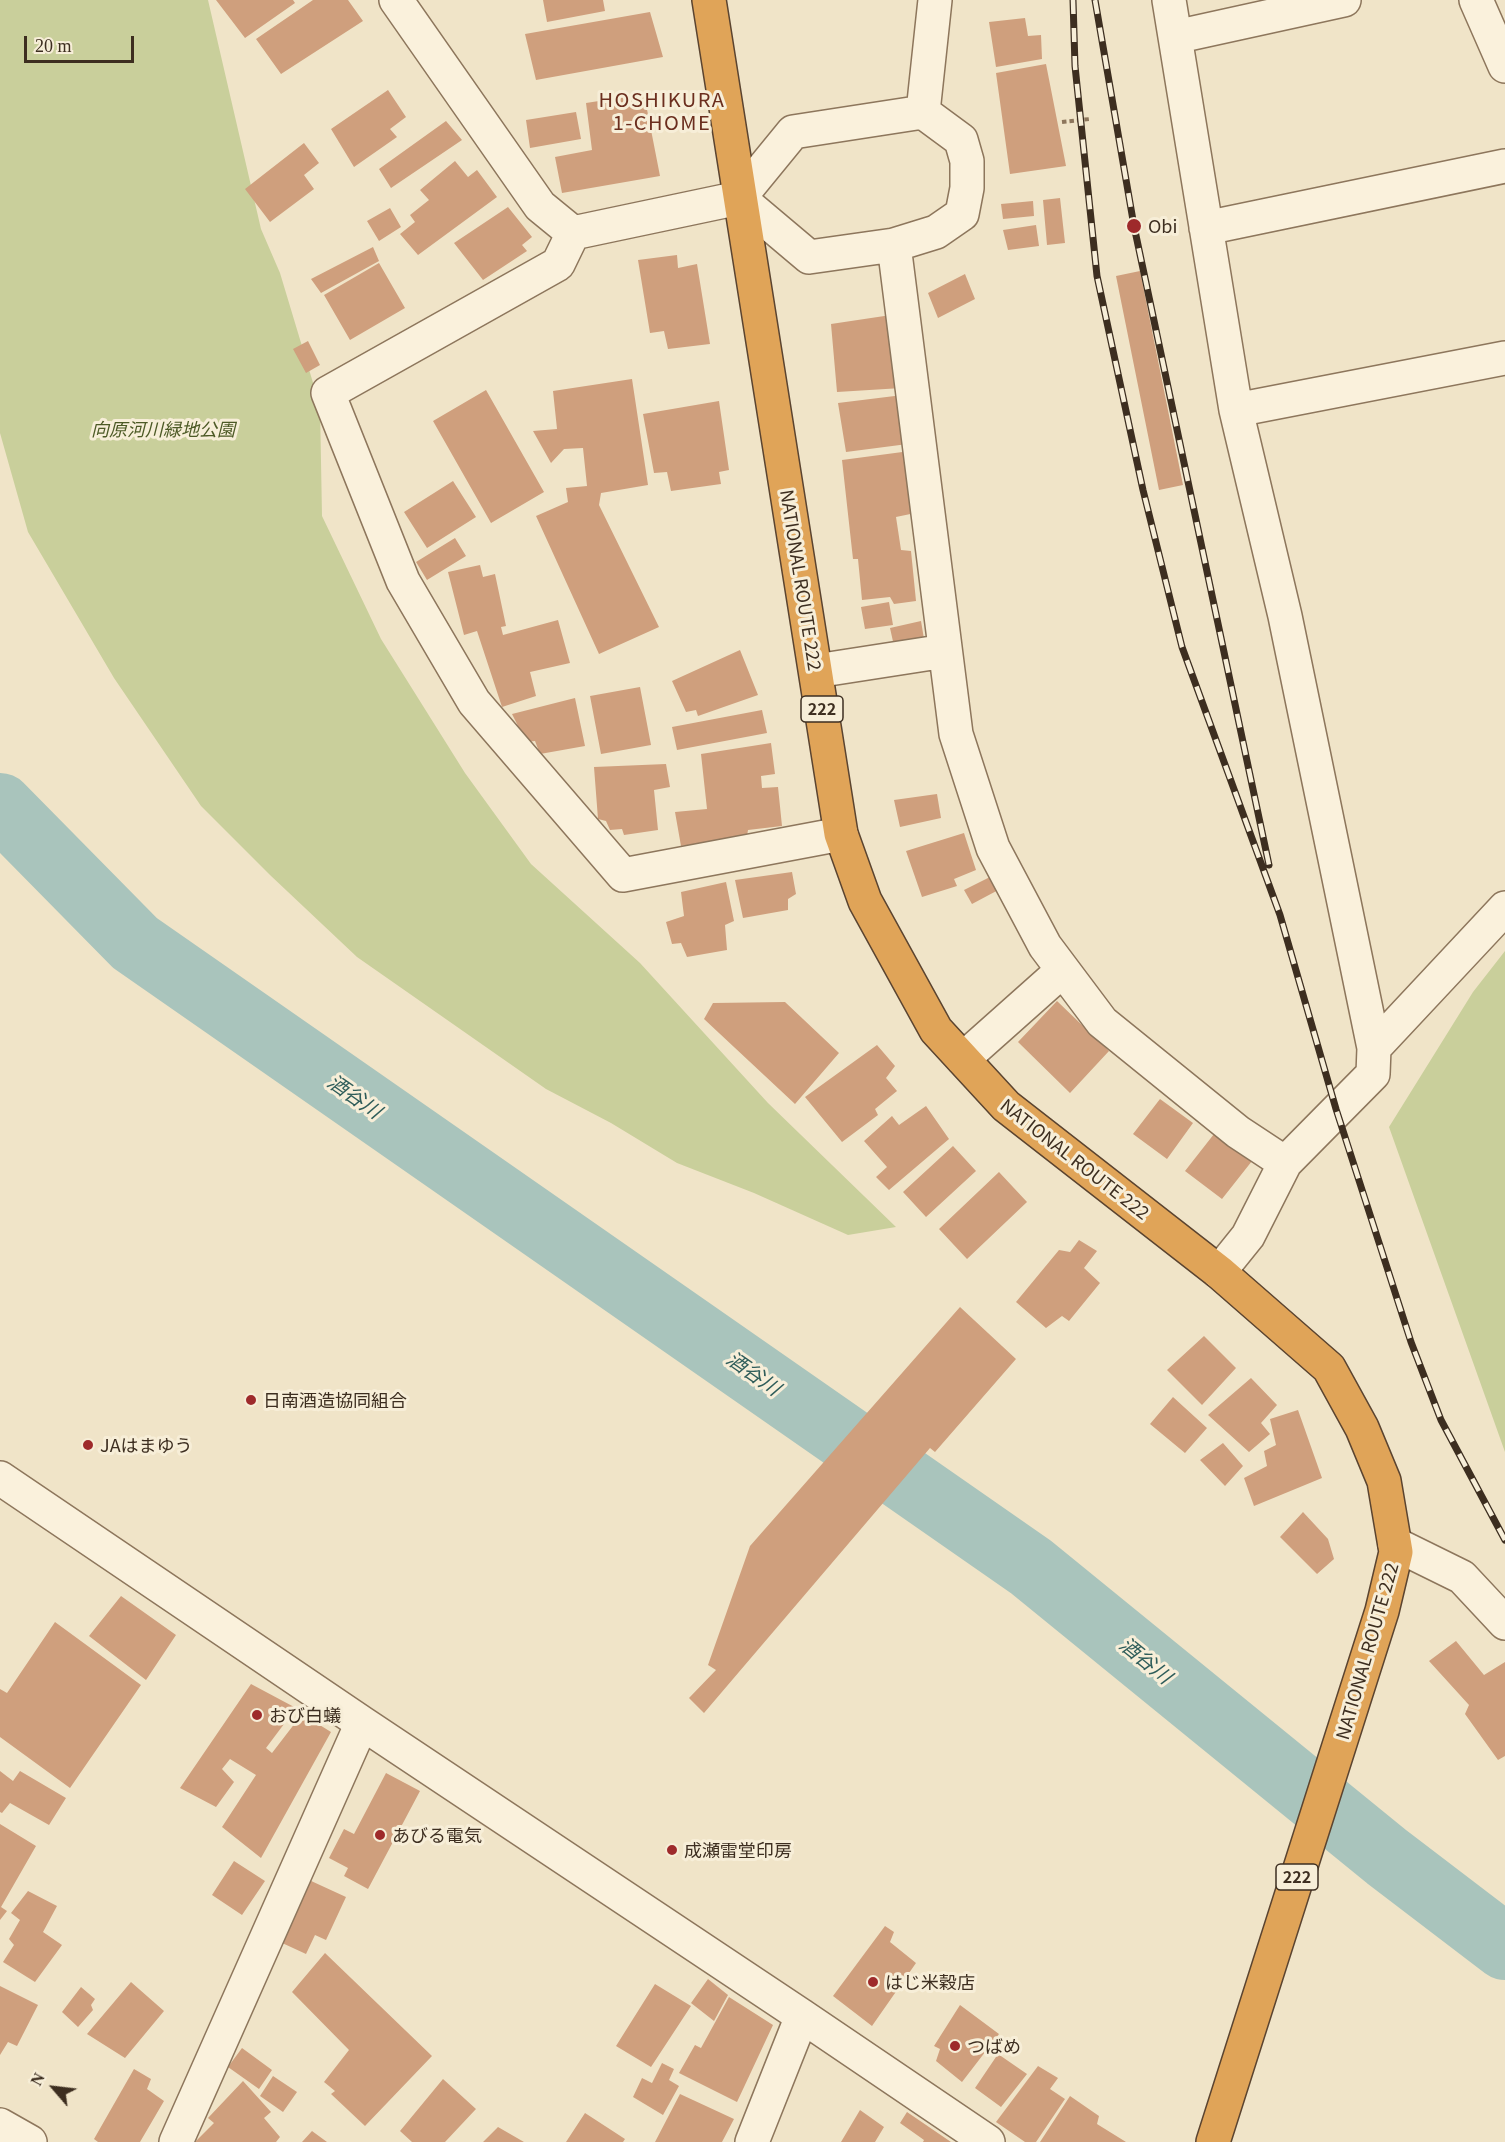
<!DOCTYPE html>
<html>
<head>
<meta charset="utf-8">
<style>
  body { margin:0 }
  #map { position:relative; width:1505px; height:2142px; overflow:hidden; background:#f0e4c8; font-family:Georgia,serif }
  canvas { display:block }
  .north { position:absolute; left:24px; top:2058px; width:60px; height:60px; -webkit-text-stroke:4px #f7eed8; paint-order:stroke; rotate:298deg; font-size:16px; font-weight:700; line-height:24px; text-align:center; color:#3d2e20 }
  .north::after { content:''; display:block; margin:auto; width:21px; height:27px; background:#3d2e20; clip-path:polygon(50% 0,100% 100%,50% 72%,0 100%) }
  .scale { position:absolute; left:24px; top:36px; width:110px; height:27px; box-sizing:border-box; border:3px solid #3d2e20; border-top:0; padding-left:8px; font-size:18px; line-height:21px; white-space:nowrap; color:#3d2e20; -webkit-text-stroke:4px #f7eed8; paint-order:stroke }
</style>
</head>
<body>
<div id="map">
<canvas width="1505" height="2142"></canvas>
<div class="north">N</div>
<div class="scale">20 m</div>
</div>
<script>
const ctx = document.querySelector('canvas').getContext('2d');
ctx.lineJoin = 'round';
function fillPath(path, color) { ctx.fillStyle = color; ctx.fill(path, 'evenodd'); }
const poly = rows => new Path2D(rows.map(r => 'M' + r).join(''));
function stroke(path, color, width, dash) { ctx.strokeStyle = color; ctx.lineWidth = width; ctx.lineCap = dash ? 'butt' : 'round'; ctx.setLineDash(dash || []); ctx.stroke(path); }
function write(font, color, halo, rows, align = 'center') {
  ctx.font = font + ' Georgia,"Noto Sans JP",serif'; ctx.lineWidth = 6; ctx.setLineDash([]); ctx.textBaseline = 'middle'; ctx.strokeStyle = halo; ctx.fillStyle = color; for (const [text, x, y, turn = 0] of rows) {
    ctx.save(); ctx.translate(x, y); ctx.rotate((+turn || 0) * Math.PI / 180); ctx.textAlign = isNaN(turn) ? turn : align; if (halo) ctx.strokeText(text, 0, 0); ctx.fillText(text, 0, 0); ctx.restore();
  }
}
const green = poly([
  [0,0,208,0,261,229,280,273,320,406,322,516,381,639,465,773,531,864,640,963,768,1103,896,1227,848,1235,754,1193,677,1163,611,1123,546,1089,357,957,270,875,201,806,114,678,28,532,0,433],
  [1505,951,1505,1452,1389,1127,1473,992]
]);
const river = poly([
  [0,806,135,943,1031,1567,1387,1857,1505,1947]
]);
const building = poly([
  [216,0,293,0,295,3,245,38],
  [313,0,348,0,363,21,281,74,256,39],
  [543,0,603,0,605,11,547,22],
  [650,12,663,57,536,80,525,34],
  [1025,18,1028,36,1041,35,1042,59,996,67,989,22],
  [1046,64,1066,166,1010,174,996,73],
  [388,90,406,117,390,129,397,137,354,167,331,129],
  [644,94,660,176,562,193,555,157,592,150,586,103],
  [576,112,581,139,530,148,526,120],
  [446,121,462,140,391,188,379,169],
  [304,143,319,163,304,175,314,189,270,222,245,189],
  [455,161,468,177,477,170,497,197,418,255,400,234,415,222,410,215,429,200,420,190],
  [1060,198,1065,243,1047,245,1043,200],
  [1033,201,1034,216,1003,219,1001,204],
  [508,207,532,237,522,245,527,251,483,280,454,243],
  [390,208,401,227,379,241,367,221],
  [1036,225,1039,246,1008,250,1003,230],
  [373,247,379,261,321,293,311,279],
  [677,255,678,268,697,264,710,344,668,349,664,331,650,333,638,260],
  [379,263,405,308,350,340,324,295],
  [1140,271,1183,485,1159,490,1116,276],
  [965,274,975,299,938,318,928,293],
  [911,312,918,387,837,392,831,324],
  [308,341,320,365,306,373,293,349],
  [632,379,648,485,601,493,599,505,659,627,599,654,536,516,568,502,566,488,587,486,583,448,564,449,551,463,533,431,557,429,553,391],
  [486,390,544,492,491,523,433,421],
  [919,393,923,442,846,452,838,403],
  [719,401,729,470,719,472,721,484,671,491,667,472,654,473,643,414],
  [910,451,920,512,896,517,901,550,911,551,916,601,894,604,890,597,862,600,858,559,853,559,842,460],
  [453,481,476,517,427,548,404,512],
  [455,538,466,556,427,580,416,562],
  [480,565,483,577,495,574,506,626,501,627,503,635,558,620,570,663,530,672,536,696,502,707,477,631,464,635,448,572],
  [889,602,893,625,865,629,861,607],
  [921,621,924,639,894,646,890,628],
  [740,650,758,695,698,716,696,710,686,712,672,681],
  [640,687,651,745,601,754,590,696],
  [575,698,585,746,540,754,535,741,526,742,512,714],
  [762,710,767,733,677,750,672,727],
  [771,743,775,774,761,776,762,788,778,787,782,826,748,830,747,836,681,846,675,812,707,809,701,754],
  [666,764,670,787,654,790,658,830,624,835,622,829,610,830,606,821,598,819,594,767],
  [937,794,941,818,900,827,894,800],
  [964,833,976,870,954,879,957,886,922,897,906,851],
  [792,872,796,894,788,899,788,910,743,918,735,880],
  [996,874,1002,888,972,904,964,890],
  [726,882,734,921,725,925,727,950,687,957,681,943,672,944,666,922,684,916,681,892],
  [1057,1001,1109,1051,1070,1093,1018,1042],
  [785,1002,839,1053,795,1104,704,1019,713,1003],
  [877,1045,895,1066,886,1078,897,1091,875,1109,878,1115,842,1142,805,1097],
  [1160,1099,1193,1123,1167,1159,1133,1134],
  [926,1106,949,1139,889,1190,876,1177,887,1167,864,1141,892,1116,899,1125],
  [1214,1134,1252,1161,1222,1199,1185,1171],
  [953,1146,976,1171,926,1217,903,1192],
  [999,1172,1027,1202,967,1259,939,1229],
  [1079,1240,1097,1251,1084,1268,1100,1283,1069,1321,1062,1316,1046,1328,1016,1302,1059,1250,1070,1252],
  [960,1307,1016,1359,935,1452,930,1448,704,1713,689,1698,716,1670,708,1665,750,1546],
  [1204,1336,1236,1368,1202,1405,1167,1370],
  [1251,1378,1277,1405,1261,1423,1270,1434,1249,1452,1208,1415],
  [1173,1397,1207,1428,1185,1453,1150,1424],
  [1298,1410,1322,1478,1254,1506,1244,1478,1267,1466,1264,1451,1276,1445,1270,1419],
  [1223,1443,1243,1466,1225,1486,1200,1460],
  [1303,1512,1328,1539,1334,1559,1317,1574,1280,1537],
  [121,1596,176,1635,146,1680,89,1636],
  [55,1622,141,1685,70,1788,0,1737,0,1689,7,1693],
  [1456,1641,1484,1675,1505,1662,1505,1756,1498,1760,1465,1714,1469,1705,1429,1661],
  [251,1684,296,1708,266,1748,272,1753,302,1714,331,1732,261,1858,222,1827,256,1775,230,1759,222,1769,234,1782,216,1807,180,1788],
  [0,1771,13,1781,20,1771,66,1798,49,1825,10,1803,2,1813,0,1812],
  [386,1773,420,1791,368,1889,344,1876,348,1868,329,1858,344,1829,354,1834],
  [0,1824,36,1846,1,1907,7,1911,0,1920],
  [234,1861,265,1881,242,1915,212,1895],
  [309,1880,346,1897,326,1940,315,1935,306,1954,280,1942],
  [28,1891,57,1906,43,1932,62,1945,35,1982,3,1962,14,1945,9,1939,20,1920,11,1913],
  [885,1926,894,1932,890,1942,916,1963,872,2026,833,1996],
  [325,1953,432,2056,365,2126,331,2094,335,2091,324,2082,349,2050,292,1992],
  [708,1979,728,1995,714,2021,691,2003],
  [131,1982,164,2011,125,2058,87,2034],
  [655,1984,691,2006,651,2067,616,2046],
  [0,1986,38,2005,17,2046,8,2042,0,2055],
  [81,1987,95,1999,91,2005,93,2010,78,2027,62,2012],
  [729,1997,773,2025,737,2102,679,2073,695,2045,701,2048],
  [960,2005,999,2034,962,2082,936,2061,940,2049,934,2046],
  [242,2048,272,2070,259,2089,228,2067],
  [998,2054,1027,2074,1001,2107,975,2088],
  [662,2063,674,2069,669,2080,679,2086,663,2115,633,2097,642,2078,652,2083],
  [1038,2066,1058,2078,1050,2089,1065,2099,1036,2142,1025,2142,996,2122],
  [134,2069,151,2079,147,2089,164,2101,140,2142,98,2142,94,2139],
  [273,2076,297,2092,283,2112,260,2096],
  [443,2079,476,2109,445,2142,412,2142,400,2131],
  [243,2081,271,2112,264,2118,280,2137,276,2142,195,2142,214,2123,208,2118],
  [680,2094,734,2119,722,2142,655,2142],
  [1070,2096,1099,2116,1097,2124,1126,2142,1040,2142],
  [860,2110,884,2127,875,2142,841,2142],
  [907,2112,951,2142,923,2142,924,2140,900,2123],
  [585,2113,625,2139,623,2142,566,2142],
  [498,2127,524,2142,483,2142],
  [312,2131,327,2142,302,2142]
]);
const path = poly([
  [1062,122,1090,119]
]);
const minor = poly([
  [396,0,540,206,573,233],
  [1169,0,1236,410,1285,616,1374,1048,1373,1074,1285,1163,1248,1236,1219,1272],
  [1476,0,1505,66],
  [1175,37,1344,0],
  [923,112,935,0],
  [1206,228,1505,166],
  [573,233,558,264,328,393,403,581,474,702,623,875,841,834],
  [573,233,739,198,793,132,923,112,961,140,967,161,967,188,962,214,936,232,894,245,809,257,739,198],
  [894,245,956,734,993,848,1045,946,1102,1022,1238,1132,1285,1163],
  [1236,410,1505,358],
  [816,671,945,651],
  [1374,1048,1505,908],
  [963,1059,1063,970],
  [0,1478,362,1723,802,2016,988,2142],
  [1395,1544,1462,1577,1505,1623],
  [0,2125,30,2142],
  [176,2142,362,1723],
  [752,2142,802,2016]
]);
const highway = poly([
  [709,0,841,834,865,901,936,1030,1006,1106,1219,1272,1329,1368,1362,1428,1384,1481,1396,1552,1382,1611,1213,2142]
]);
const rail = poly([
  [1073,0,1075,66,1097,276,1143,490,1182,647,1280,915,1336,1109,1411,1342,1441,1420,1505,1540],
  [1095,0,1134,226,1269,865]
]);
const markers = [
  [1134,226,8,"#9e2a2b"],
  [251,1400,6,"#9e2a2b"],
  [88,1445,6,"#9e2a2b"],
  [257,1715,6,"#9e2a2b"],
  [380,1835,6,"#9e2a2b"],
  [672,1850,6,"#9e2a2b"],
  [873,1982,6,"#9e2a2b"],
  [955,2046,6,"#9e2a2b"]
];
const shields = [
  [822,709,42],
  [1297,1877,42]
];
const shieldNames = [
  ["222",822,709],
  ["222",1297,1877]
];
const poiNames = [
  ["Obi",1148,226],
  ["日南酒造協同組合",263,1400],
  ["JAはまゆう",100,1445],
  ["おび白蟻",269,1715],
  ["あびる電気",392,1835],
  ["成瀬雷堂印房",684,1850],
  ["はじ米穀店",885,1982],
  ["つばめ",967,2046]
];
const parkNames = [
  ["向原河川緑地公園",163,429]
];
const streetNames = [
  ["NATIONAL ROUTE 222",801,580,81],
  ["NATIONAL ROUTE 222",1075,1159,38],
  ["NATIONAL ROUTE 222",1367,1651,-74]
];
const neighbourhoodNames = [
  ["HOSHIKURA",662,99],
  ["1-CHOME",662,122]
];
const waterNames = [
  ["酒谷川",355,1096,35],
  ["酒谷川",754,1373,35],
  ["酒谷川",1146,1660,39]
];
fillPath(green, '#c9cf9b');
stroke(river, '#a9c4bc', 66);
fillPath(building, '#cf9f7d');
stroke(minor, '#8d765c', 36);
stroke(highway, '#5b4430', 36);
stroke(path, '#8d765c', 4, [4.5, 3]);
stroke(minor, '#faf1dc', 33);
stroke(highway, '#e0a458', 33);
stroke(rail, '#3d2e20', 7);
stroke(rail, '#f7eed8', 4.5, [14]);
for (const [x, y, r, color] of markers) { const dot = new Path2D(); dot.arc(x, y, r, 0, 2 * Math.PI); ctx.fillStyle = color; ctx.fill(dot); stroke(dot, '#f7eed8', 2); }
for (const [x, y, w] of shields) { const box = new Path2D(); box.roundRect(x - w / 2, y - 13, w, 26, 4.5); ctx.fillStyle = '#f7eed8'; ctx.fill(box); stroke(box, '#3d2e20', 1.5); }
write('bold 16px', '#3d2e20', null, shieldNames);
write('18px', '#3d2e20', '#f7eed8', poiNames, 'left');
write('italic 18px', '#4d5a26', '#f7eed8', parkNames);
write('18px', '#3d2e20', '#f7eed8', streetNames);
ctx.letterSpacing = '1.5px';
write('20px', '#6b2e1e', '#f7eed8', neighbourhoodNames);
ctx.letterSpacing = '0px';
write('italic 20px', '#2f5d5a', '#f7eed8', waterNames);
</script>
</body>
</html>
